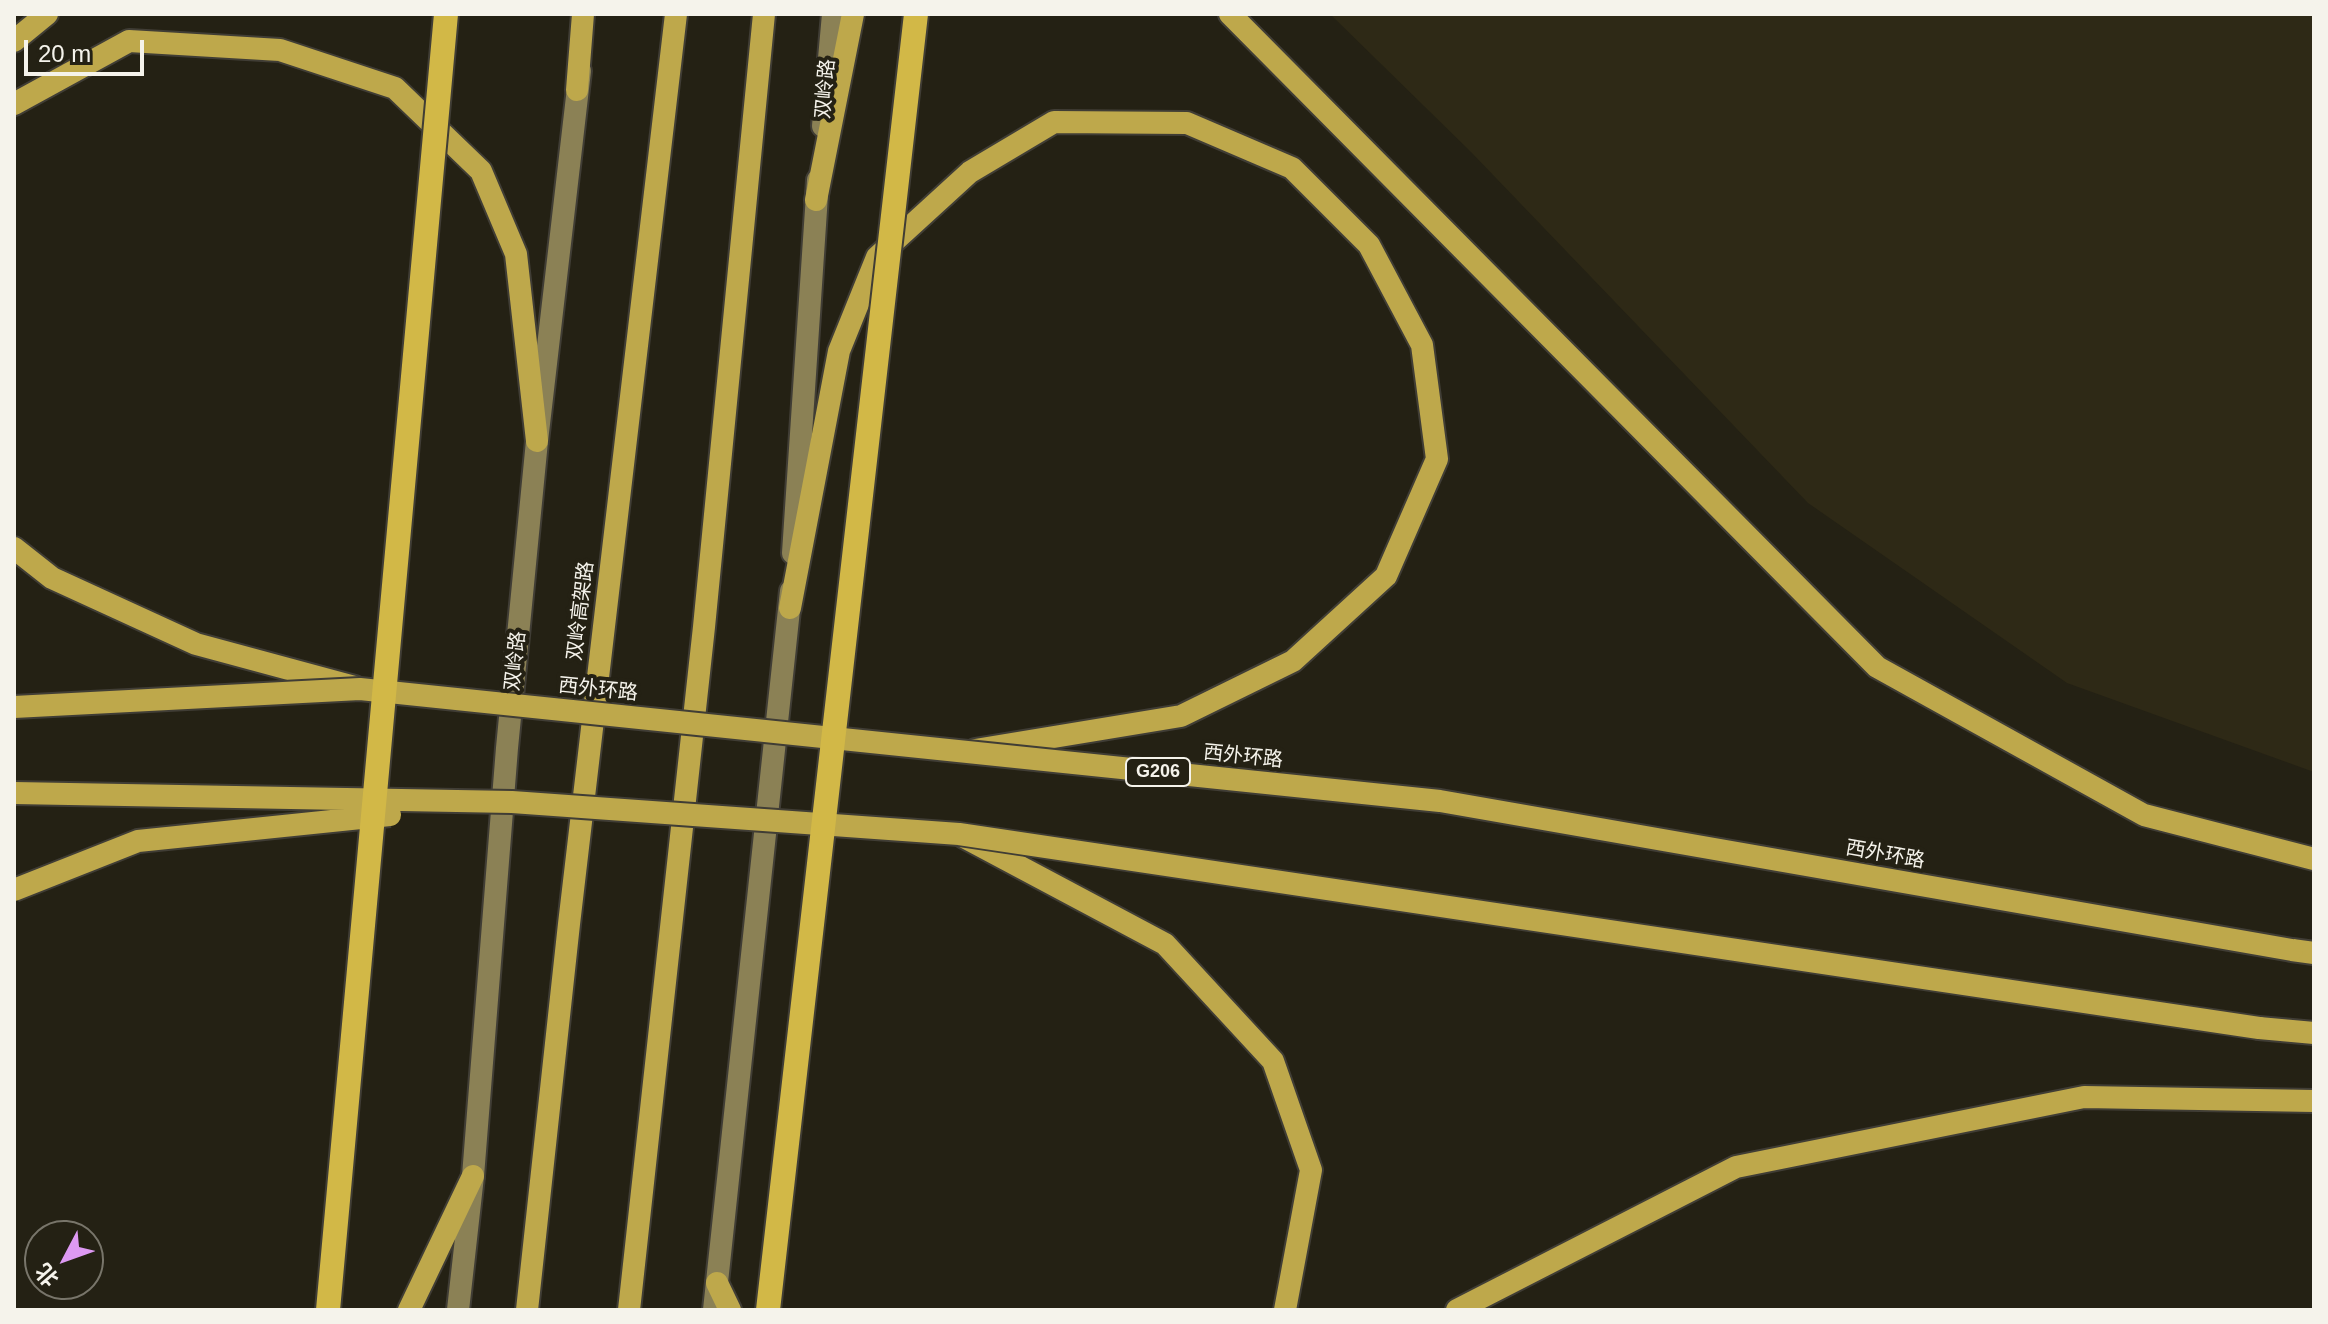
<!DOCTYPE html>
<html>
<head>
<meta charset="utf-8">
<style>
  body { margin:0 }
  #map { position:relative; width:2328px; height:1324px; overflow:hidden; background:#242114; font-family:Arial,"Noto Sans SC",sans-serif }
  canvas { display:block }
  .frame { position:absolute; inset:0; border:16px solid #f5f3eb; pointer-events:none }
  .north { position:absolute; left:24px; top:1220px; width:80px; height:80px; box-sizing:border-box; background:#242114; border:2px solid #78756a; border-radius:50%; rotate:229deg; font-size:22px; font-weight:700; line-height:32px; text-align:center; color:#f5f3eb }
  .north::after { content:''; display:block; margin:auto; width:28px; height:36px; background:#dd99f3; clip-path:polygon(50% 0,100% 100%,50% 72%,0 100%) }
  .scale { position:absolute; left:24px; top:40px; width:120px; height:36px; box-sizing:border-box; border:4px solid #f5f3eb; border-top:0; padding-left:10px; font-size:24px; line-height:28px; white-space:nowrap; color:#f5f3eb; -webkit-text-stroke:6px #242114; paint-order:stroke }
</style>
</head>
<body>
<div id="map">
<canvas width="2328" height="1324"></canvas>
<div class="frame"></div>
<div class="north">北</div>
<div class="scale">20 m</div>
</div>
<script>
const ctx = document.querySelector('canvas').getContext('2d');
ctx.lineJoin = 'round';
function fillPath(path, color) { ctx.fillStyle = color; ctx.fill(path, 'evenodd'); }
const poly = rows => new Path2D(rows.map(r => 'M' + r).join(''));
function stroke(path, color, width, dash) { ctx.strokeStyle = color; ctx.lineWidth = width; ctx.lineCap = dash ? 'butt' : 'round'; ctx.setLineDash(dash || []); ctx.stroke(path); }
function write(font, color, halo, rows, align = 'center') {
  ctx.font = font + ' Arial,"Noto Sans SC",sans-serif'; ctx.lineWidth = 8; ctx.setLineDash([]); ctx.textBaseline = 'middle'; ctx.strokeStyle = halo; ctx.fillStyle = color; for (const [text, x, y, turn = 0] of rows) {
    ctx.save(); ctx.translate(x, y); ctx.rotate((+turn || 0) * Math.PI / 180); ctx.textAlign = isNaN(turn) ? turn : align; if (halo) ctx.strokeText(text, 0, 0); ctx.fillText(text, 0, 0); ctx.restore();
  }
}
const built = poly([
  [1330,14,2314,14,2314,772,2067,683,1808,503,1471,152]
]);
const secondary = poly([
  [823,126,833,14],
  [793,553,818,180],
  [458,1310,473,1176,507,748,537,441,580,71],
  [714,1310,791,591]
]);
const trunk = poly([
  [1230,14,1877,667,2144,815,2314,859],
  [14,41,47,14],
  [577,90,583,14],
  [14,104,129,41,280,50,395,88,481,171,516,254,537,441],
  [816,200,853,14],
  [14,548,52,578,196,644,355,687],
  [790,608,839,351,877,257,970,172,1054,122,1187,123,1292,168,1369,245,1422,345,1437,459,1386,576,1293,661,1181,716,975,750],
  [964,837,1165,944,1273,1061,1311,1170,1285,1310],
  [2292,950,2314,953],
  [2259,1028,2314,1033],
  [717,1283,730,1310],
  [409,1310,473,1176],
  [527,1310,569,924,676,14],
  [629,1310,704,627,764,14],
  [1457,1310,1736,1167,2084,1097,2314,1101]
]);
const trunkBridge = poly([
  [14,707,360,689,1440,801,2292,950],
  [14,793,512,802,959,834,2259,1028],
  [14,890,138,841,390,815]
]);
const motorwayBridge = poly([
  [328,1310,446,14],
  [768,1310,916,14]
]);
const shields = [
  [1158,772,64]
];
const shieldNames = [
  ["G206",1158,772]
];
const streetNames = [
  ["双岭路",826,89,-85],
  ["双岭高架路",581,611,-83],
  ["双岭路",516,661,-84],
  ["西外环路",598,690,6],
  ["西外环路",1243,757,6],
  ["西外环路",1885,855,10]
];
fillPath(built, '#2e2916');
stroke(secondary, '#403d35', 26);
stroke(trunk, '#403d35', 26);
stroke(secondary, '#8b8155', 22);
stroke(trunk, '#bea84b', 22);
stroke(trunkBridge, '#403d35', 26, []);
stroke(motorwayBridge, '#403d35', 28, []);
stroke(trunkBridge, '#bea84b', 22);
stroke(motorwayBridge, '#d2b847', 24);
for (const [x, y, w] of shields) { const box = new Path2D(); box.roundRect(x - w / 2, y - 14, w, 28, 6); ctx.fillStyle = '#242114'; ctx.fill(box); stroke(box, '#f5f3eb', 2); }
write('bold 18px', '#f5f3eb', null, shieldNames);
write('20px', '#f5f3eb', '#242114', streetNames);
</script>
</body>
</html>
